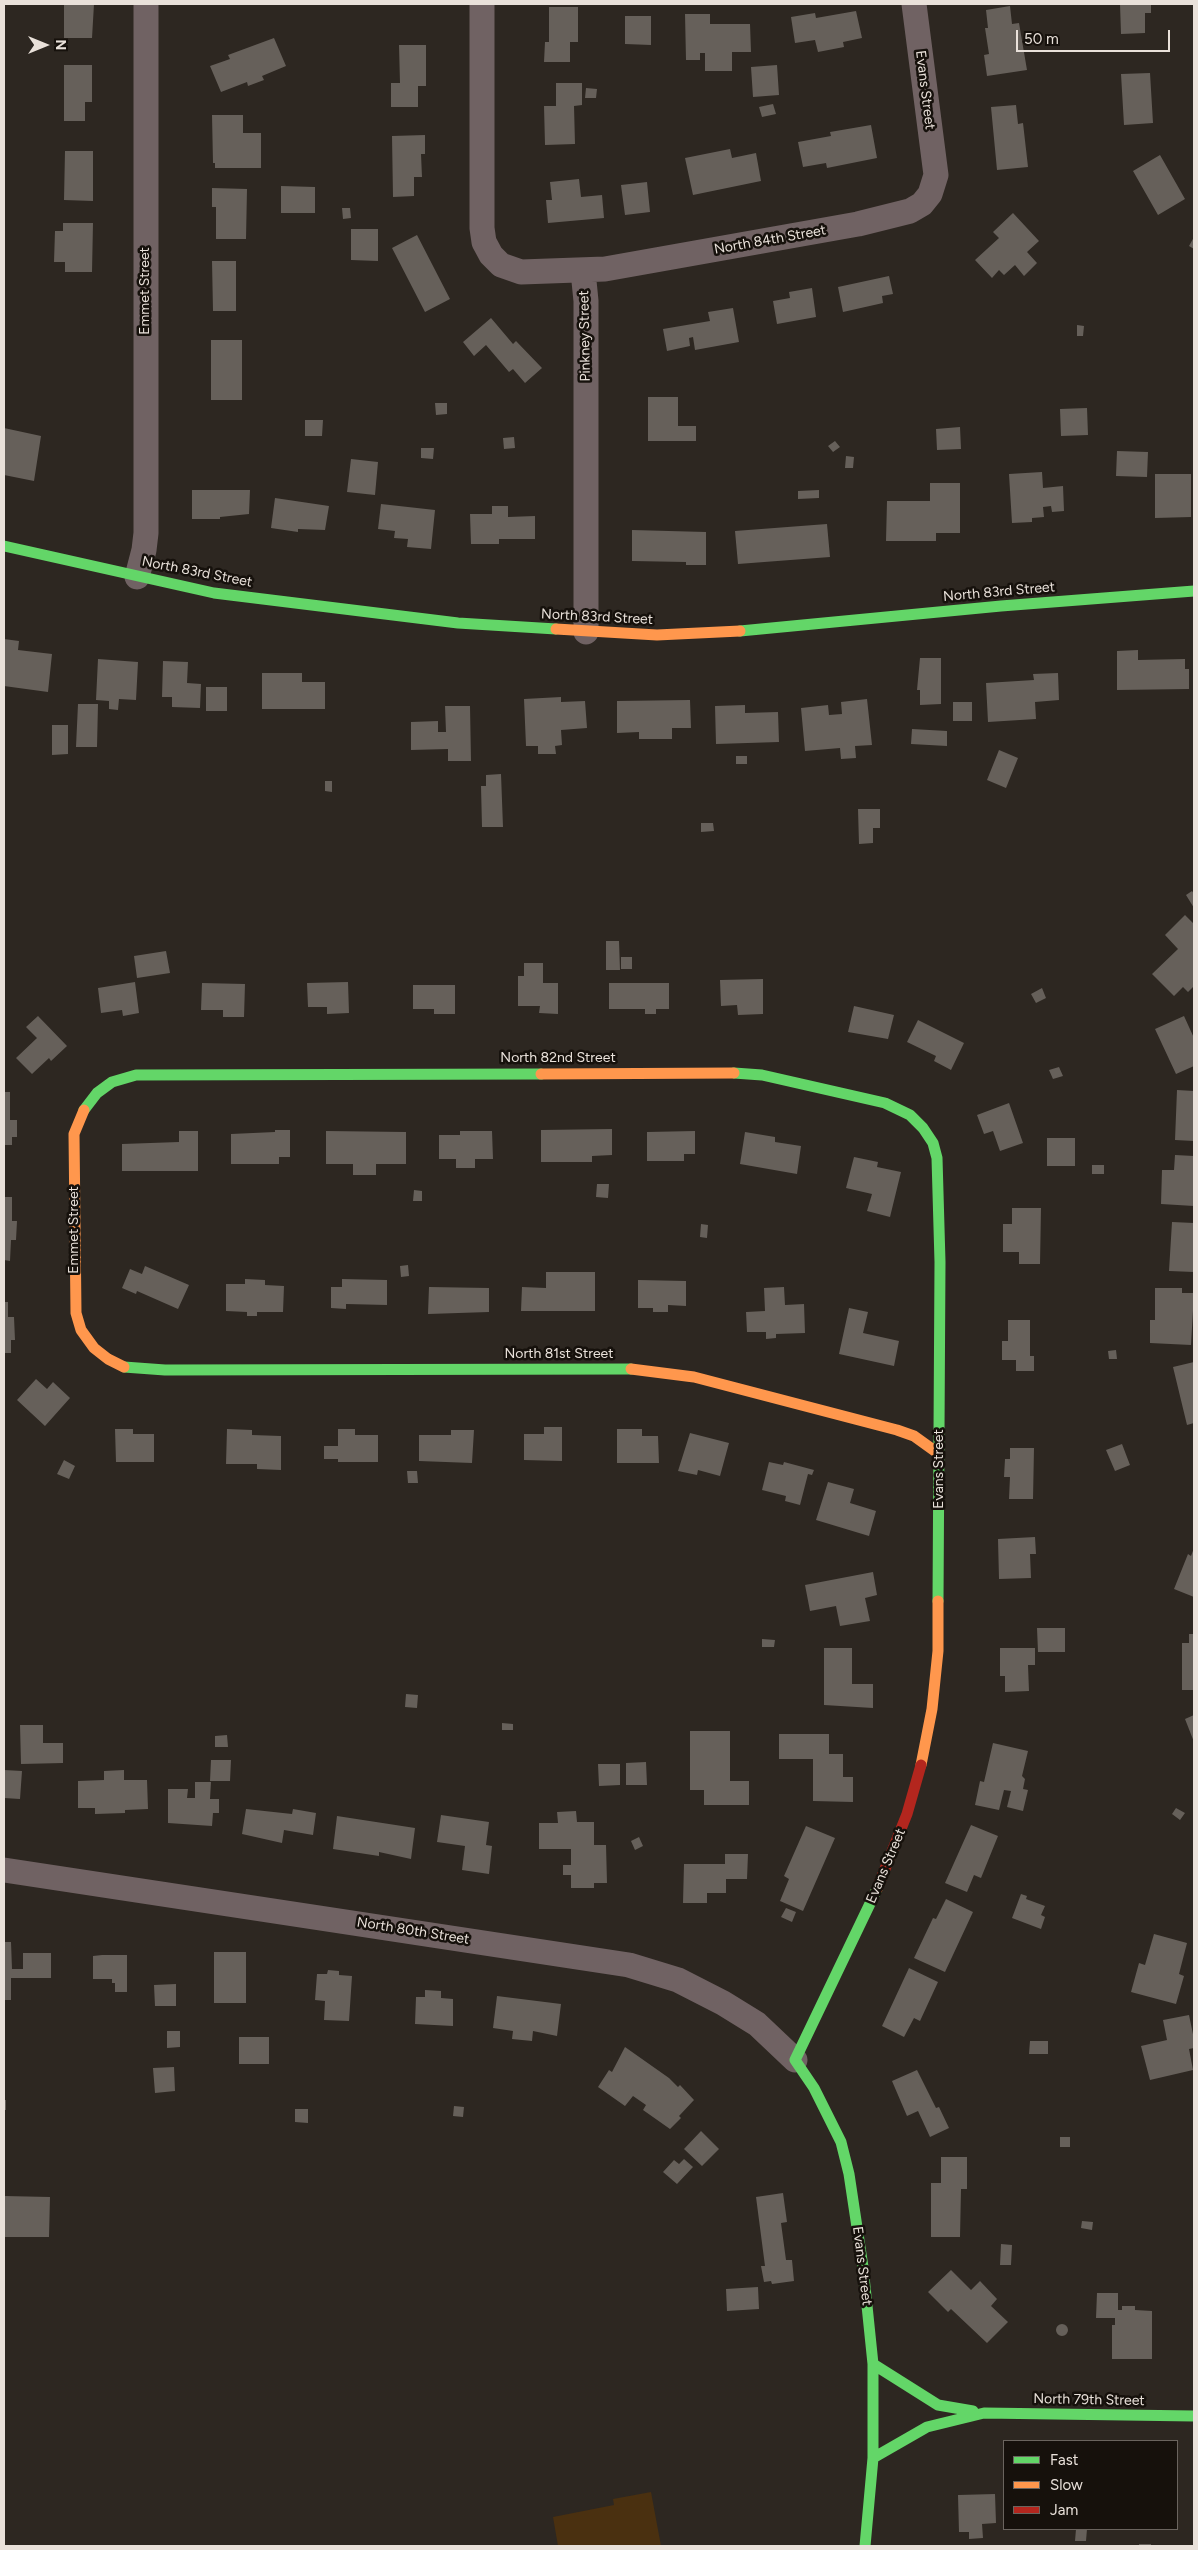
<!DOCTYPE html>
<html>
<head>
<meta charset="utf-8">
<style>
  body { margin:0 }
  #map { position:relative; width:1198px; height:2550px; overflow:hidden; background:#2d2721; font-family:Figtree,sans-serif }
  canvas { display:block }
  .frame { position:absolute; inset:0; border:5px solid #e9e1da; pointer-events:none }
  .legend { position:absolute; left:1003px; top:2440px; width:175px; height:90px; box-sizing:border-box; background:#16110c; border:1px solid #6a645e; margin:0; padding:6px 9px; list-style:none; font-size:15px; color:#e9e1da }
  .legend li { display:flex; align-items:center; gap:10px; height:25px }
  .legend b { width:25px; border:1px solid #6a645e }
  .north { position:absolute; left:20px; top:20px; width:50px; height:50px; -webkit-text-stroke:4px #16110c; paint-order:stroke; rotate:90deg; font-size:14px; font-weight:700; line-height:20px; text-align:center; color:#e9e1da }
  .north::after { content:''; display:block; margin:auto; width:18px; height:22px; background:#e9e1da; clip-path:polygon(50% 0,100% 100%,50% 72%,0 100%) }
  .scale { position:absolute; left:1016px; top:30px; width:154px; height:22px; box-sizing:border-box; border:2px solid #e9e1da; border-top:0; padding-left:6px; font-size:15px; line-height:18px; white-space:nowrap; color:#e9e1da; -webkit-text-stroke:4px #16110c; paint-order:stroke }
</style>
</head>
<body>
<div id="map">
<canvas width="1198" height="2550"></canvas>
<div class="frame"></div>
<ul class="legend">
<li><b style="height:6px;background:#63d668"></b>Fast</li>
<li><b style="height:6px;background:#ff974d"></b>Slow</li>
<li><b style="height:6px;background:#b3261e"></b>Jam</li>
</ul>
<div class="north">N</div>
<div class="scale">50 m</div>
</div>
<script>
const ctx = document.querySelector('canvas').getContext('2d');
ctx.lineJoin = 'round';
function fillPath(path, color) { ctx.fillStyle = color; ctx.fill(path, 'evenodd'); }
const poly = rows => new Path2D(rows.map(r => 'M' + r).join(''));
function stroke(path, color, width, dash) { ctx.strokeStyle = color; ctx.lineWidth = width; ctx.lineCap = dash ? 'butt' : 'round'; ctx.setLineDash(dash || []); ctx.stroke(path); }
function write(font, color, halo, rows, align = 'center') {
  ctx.font = font + ' Figtree,sans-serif'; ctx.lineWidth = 5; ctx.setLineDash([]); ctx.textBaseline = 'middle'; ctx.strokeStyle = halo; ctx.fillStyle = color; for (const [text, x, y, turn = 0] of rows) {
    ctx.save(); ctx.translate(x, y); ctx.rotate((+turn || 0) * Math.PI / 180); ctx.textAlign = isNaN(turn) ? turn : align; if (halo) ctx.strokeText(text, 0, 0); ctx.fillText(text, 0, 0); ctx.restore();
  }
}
const green = poly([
  [651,2492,661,2546,558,2546,553,2517,614,2505,613,2499]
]);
const building = poly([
  [64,4,94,4,92,38,64,38],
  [1120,4,1151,4,1151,13,1145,13,1145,33,1121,34],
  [1010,6,1012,24,1019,23,1027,70,987,76,984,55,989,54,985,28,988,28,986,10],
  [549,7,578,7,578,42,570,42,570,62,544,62,545,42,549,42],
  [856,11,862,38,843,42,844,47,818,52,815,40,795,43,791,17,815,13,816,18],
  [685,14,710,14,710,24,750,24,751,52,732,52,732,71,705,71,705,53,700,53,700,60,686,60],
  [625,16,651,16,651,45,625,44],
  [274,38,286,66,262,76,264,80,248,86,247,82,221,92,210,66,230,59,228,55],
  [399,45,426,45,426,86,418,86,418,107,391,107,391,83,400,83],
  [64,65,92,65,92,102,85,102,85,121,64,121],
  [777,65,779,95,753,97,751,67],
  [1150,73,1153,123,1124,125,1121,74],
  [556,83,582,83,582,105,574,106,575,144,545,145,544,106,556,106],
  [586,88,597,89,596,98,585,98],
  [773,104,776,114,762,117,759,107],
  [1016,105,1018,124,1023,123,1028,167,997,170,991,107],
  [212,115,243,115,243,133,261,133,261,168,215,168,215,163,213,163],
  [871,125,877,158,827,168,826,163,803,167,798,142,831,136,830,132],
  [425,135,425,154,421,154,422,177,414,177,414,196,393,197,392,136],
  [730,149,732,158,756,153,761,181,693,195,685,158],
  [65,151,93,151,93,201,64,200],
  [1160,155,1185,199,1158,215,1133,171],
  [579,179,581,197,602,195,604,218,548,223,546,200,552,200,550,182],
  [647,182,650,212,625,215,621,185],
  [281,186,315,187,315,213,281,213],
  [212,188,247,189,246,239,216,239,216,207,212,207],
  [342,208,350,208,351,218,343,219],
  [1013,213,1039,241,1027,252,1037,263,1024,276,1015,265,1004,275,999,270,992,278,975,260,999,238,993,232],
  [63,223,93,223,92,272,65,272,65,262,54,262,55,231,63,231],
  [351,229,378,229,378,261,351,260],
  [417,235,450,299,425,312,392,248],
  [1194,237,1194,249,1189,246],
  [212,261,236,261,236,311,213,311],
  [889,276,893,294,882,296,883,303,843,312,838,287],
  [812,288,816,317,777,324,773,301,790,298,789,292],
  [733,308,739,342,695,350,693,337,689,338,690,346,667,351,663,329,710,321,708,312],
  [491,318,513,344,516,341,542,368,525,383,513,369,509,372,486,345,474,356,463,342],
  [1077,325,1084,326,1083,336,1077,336],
  [211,340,242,340,242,400,211,400],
  [648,397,678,397,678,426,696,426,696,441,648,441],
  [435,403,447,403,447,414,436,415],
  [1087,408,1088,435,1061,436,1060,409],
  [305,420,323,420,322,436,305,436],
  [960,427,961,449,937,450,936,429],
  [4,428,41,436,34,481,4,475],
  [514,437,515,448,504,449,503,438],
  [835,441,840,447,833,452,828,446],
  [421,448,434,448,433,459,421,458],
  [1117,451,1148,452,1147,477,1116,476],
  [846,456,854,457,853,468,845,468],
  [351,459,378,462,375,495,347,492],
  [1042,472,1043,488,1063,486,1064,511,1052,512,1051,506,1043,507,1044,517,1032,518,1032,522,1012,523,1009,474],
  [1155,474,1191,474,1191,517,1155,518],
  [930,483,960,483,960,533,936,533,936,541,886,541,887,501,930,501],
  [192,490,250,490,249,514,220,517,220,519,192,519],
  [819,490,819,498,798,499,798,491],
  [275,498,329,506,325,530,298,529,298,532,271,528],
  [381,504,435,510,431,549,407,547,408,539,394,538,395,531,378,529],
  [492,506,508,506,508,517,535,516,535,539,499,539,499,544,471,544,470,514,492,514],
  [827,524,830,557,738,564,735,531],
  [632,530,706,532,706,565,686,565,686,562,632,561],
  [4,639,19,641,18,650,52,654,48,692,4,686],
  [1138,650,1138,660,1185,659,1185,669,1189,669,1189,689,1117,690,1117,651],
  [920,658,941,658,941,704,920,705,920,690,917,690],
  [98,659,138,662,136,700,119,699,118,710,109,709,109,701,96,700],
  [163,661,188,662,187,683,201,684,200,708,172,707,172,697,162,697],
  [262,673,302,673,302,682,325,682,325,709,262,709],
  [1058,673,1059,700,1035,702,1036,719,988,722,986,683,1034,680,1033,674],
  [206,687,227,687,227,711,206,711],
  [561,697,561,702,585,701,587,728,561,730,562,745,555,746,556,754,538,754,538,746,526,746,524,699],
  [867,699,872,745,855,746,856,758,841,759,840,748,805,751,801,708,828,705,829,715,842,714,841,702],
  [690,700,691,728,672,728,672,739,639,739,639,732,617,733,617,701],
  [953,702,972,702,972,721,953,721],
  [78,704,98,704,97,747,76,747],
  [745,705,745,713,778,712,779,742,716,744,715,706],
  [445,706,470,706,471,761,448,761,448,749,411,750,411,722,438,721,438,732,446,732],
  [52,725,68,725,68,754,52,755],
  [912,729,947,731,947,746,911,744],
  [999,750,1018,758,1006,788,987,780],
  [736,756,747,756,747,764,736,764],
  [501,774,503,827,482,827,481,786,486,786,486,775],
  [325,781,332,781,332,792,325,791],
  [858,809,880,809,880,828,873,828,873,843,859,844],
  [701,823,713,823,714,831,701,832],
  [1192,891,1194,894,1194,908,1186,895],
  [1185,915,1194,924,1194,986,1188,992,1183,987,1174,996,1152,974,1178,949,1165,935],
  [606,941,619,941,620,970,606,970],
  [166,951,170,973,137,978,134,956],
  [621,957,632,957,632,969,621,969],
  [524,963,543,963,543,983,558,983,558,1014,539,1013,540,1006,518,1006,518,976,524,976],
  [763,979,763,1014,738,1015,737,1005,721,1006,720,980],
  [135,982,139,1013,123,1016,122,1010,101,1013,98,988],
  [348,982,349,1013,327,1014,327,1007,308,1007,307,983],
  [202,983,245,984,244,1017,223,1017,223,1010,201,1010],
  [609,983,669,983,669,1009,656,1009,656,1014,645,1014,645,1009,609,1009],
  [413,985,455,985,455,1014,434,1014,434,1009,413,1009],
  [1042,988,1046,998,1036,1003,1031,994],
  [854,1006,894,1015,888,1039,848,1032],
  [38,1016,67,1046,51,1061,49,1058,32,1074,16,1058,37,1038,26,1027],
  [1184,1016,1194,1038,1194,1066,1176,1074,1155,1029],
  [918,1020,964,1043,951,1070,934,1061,936,1056,907,1042],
  [1059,1067,1063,1076,1053,1079,1049,1070],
  [1177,1090,1194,1091,1194,1141,1175,1140],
  [4,1092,10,1092,10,1120,17,1120,17,1137,12,1137,12,1145,4,1145],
  [1009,1103,1023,1143,1000,1151,993,1131,984,1134,977,1115],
  [612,1129,612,1155,592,1156,592,1162,541,1162,541,1130],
  [275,1130,290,1130,290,1157,279,1157,279,1164,231,1164,231,1134,275,1132],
  [179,1131,198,1131,198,1171,122,1171,122,1144,179,1142],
  [326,1131,406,1132,406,1164,376,1164,376,1175,353,1175,353,1164,326,1164],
  [460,1131,492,1131,493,1159,475,1159,475,1168,456,1168,456,1159,439,1159,439,1135,460,1135],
  [695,1131,695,1154,684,1154,684,1161,647,1161,647,1132],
  [745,1132,775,1137,775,1142,801,1146,797,1174,740,1164],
  [1047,1138,1075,1138,1075,1166,1047,1166],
  [1175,1155,1194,1156,1194,1206,1161,1204,1162,1170,1174,1170],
  [854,1157,878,1162,877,1167,901,1172,890,1217,867,1211,872,1194,846,1188],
  [1092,1165,1104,1165,1104,1174,1092,1174],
  [597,1184,609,1184,608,1198,596,1197],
  [414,1190,422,1191,422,1201,413,1201],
  [4,1197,12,1197,12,1221,17,1221,16,1240,11,1240,10,1261,4,1260],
  [1012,1208,1041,1208,1040,1264,1019,1264,1019,1252,1003,1252,1003,1224,1012,1224],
  [1172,1222,1194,1223,1194,1272,1169,1271],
  [701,1224,708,1225,707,1238,700,1237],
  [408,1265,409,1276,401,1277,400,1266],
  [145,1266,189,1285,178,1309,137,1291,136,1294,122,1288,130,1269,142,1274],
  [546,1272,595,1272,595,1311,521,1311,522,1287,546,1288],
  [245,1279,265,1280,265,1285,284,1286,283,1312,257,1312,257,1316,247,1316,247,1312,226,1311,226,1284,245,1284],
  [342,1279,387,1280,387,1305,346,1304,346,1309,331,1308,331,1287,342,1287],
  [638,1280,686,1281,686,1306,668,1305,668,1312,653,1312,653,1308,638,1308],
  [429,1287,489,1288,489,1312,428,1314],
  [784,1287,785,1305,804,1304,805,1333,776,1334,776,1338,766,1339,766,1332,747,1332,746,1312,765,1311,764,1288],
  [1155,1288,1182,1288,1182,1293,1194,1293,1191,1345,1150,1343,1150,1320,1155,1320],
  [4,1302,8,1302,8,1317,14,1317,15,1340,11,1340,11,1353,4,1353],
  [849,1308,868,1312,863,1333,899,1341,894,1366,839,1354],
  [1008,1320,1030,1320,1030,1356,1034,1356,1034,1371,1016,1371,1016,1360,1002,1360,1002,1341,1008,1341],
  [1116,1350,1117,1359,1109,1359,1108,1351],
  [1194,1362,1194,1423,1187,1425,1173,1367],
  [36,1379,47,1389,53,1382,70,1398,45,1426,17,1400],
  [544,1427,562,1427,562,1461,524,1460,524,1434,544,1434],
  [115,1429,133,1429,133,1434,154,1434,154,1462,116,1462],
  [227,1429,252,1430,252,1435,281,1436,281,1470,257,1469,257,1464,226,1464],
  [338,1429,355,1429,355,1435,378,1435,378,1462,338,1462,338,1459,324,1459,324,1446,338,1446],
  [617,1429,642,1429,642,1436,658,1436,659,1463,617,1463],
  [451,1430,474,1430,472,1463,419,1461,419,1435,451,1435],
  [690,1433,729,1443,720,1476,698,1470,697,1475,678,1471],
  [1122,1444,1130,1465,1115,1471,1106,1450],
  [1010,1448,1034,1448,1033,1499,1009,1499,1010,1477,1004,1477,1005,1459,1010,1459],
  [64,1460,75,1466,69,1479,57,1474],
  [769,1462,783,1465,784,1462,814,1470,812,1475,808,1474,800,1505,785,1501,786,1496,762,1490],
  [407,1471,417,1471,418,1483,408,1483],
  [828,1482,854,1489,850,1503,876,1511,869,1536,816,1520],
  [1035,1537,1036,1554,1030,1554,1031,1578,999,1579,998,1539],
  [1194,1548,1194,1597,1174,1589,1188,1554,1191,1556],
  [873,1572,877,1595,865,1598,870,1621,840,1626,836,1606,810,1611,805,1585],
  [1037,1628,1065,1628,1065,1652,1038,1652],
  [1189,1634,1194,1634,1194,1690,1182,1690,1182,1643,1189,1643],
  [762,1639,775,1640,774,1647,762,1647],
  [824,1648,852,1648,852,1684,873,1684,873,1708,824,1705],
  [1000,1648,1035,1648,1035,1665,1028,1665,1029,1691,1005,1692,1005,1676,1000,1676],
  [406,1694,418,1695,417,1708,405,1707],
  [1194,1715,1194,1742,1185,1719],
  [502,1723,513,1724,513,1730,502,1730],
  [20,1725,43,1725,43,1743,63,1743,63,1763,21,1764],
  [690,1731,730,1731,730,1781,749,1781,749,1805,704,1805,704,1790,690,1790],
  [779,1734,829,1734,829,1754,843,1754,843,1777,853,1777,853,1802,813,1801,813,1759,779,1759],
  [227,1735,228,1747,215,1747,215,1736],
  [993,1743,1028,1751,1022,1776,1025,1779,1023,1789,1028,1790,1023,1811,1007,1807,1011,1791,1004,1790,999,1810,975,1805,980,1781,984,1782],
  [211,1760,231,1760,230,1781,210,1781],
  [646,1762,647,1785,626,1785,626,1763],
  [598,1764,620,1764,620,1785,599,1786],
  [4,1770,22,1771,20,1799,4,1798],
  [124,1770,124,1780,147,1780,148,1809,125,1810,125,1813,95,1814,95,1808,78,1808,78,1781,104,1780,104,1771],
  [195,1782,211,1782,210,1799,219,1799,219,1813,213,1813,212,1826,168,1823,168,1789,188,1789,187,1798,195,1798],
  [1176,1808,1185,1813,1180,1820,1172,1814],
  [246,1809,292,1814,293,1809,316,1813,313,1835,284,1830,282,1843,242,1834],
  [576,1811,577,1822,594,1822,594,1845,606,1845,607,1883,594,1883,594,1888,571,1888,571,1875,563,1875,563,1865,571,1865,571,1849,539,1849,539,1823,558,1823,557,1812],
  [441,1815,489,1822,486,1845,492,1846,489,1874,462,1870,465,1846,437,1842],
  [337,1816,415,1828,411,1859,379,1852,379,1856,333,1849],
  [971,1825,998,1836,981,1878,974,1875,967,1892,945,1883],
  [806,1826,835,1838,803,1911,780,1901,789,1879,784,1876],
  [639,1837,643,1846,635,1850,631,1841],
  [725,1854,748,1854,747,1879,726,1879,726,1893,707,1893,707,1903,683,1903,684,1864,725,1864],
  [1021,1894,1027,1896,1026,1899,1045,1906,1041,1915,1045,1917,1041,1929,1012,1918],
  [946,1899,973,1912,945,1972,914,1958,933,1918,936,1919],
  [786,1908,796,1912,792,1922,781,1917],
  [1154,1934,1187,1943,1179,1974,1184,1976,1176,2004,1131,1992,1139,1963,1145,1965],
  [4,1942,11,1942,12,1969,23,1969,23,1953,51,1953,51,1978,11,1978,11,2000,4,2000],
  [214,1952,246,1952,246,2003,214,2003],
  [102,1955,127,1955,127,1992,115,1992,115,1983,112,1983,112,1979,93,1979,93,1956],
  [909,1968,938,1982,920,2021,914,2018,904,2037,882,2026],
  [328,1970,339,1971,339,1975,352,1976,349,2021,324,2020,325,2001,315,2000,317,1974,327,1974],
  [176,1984,176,2006,155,2006,154,1985],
  [425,1990,441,1991,441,1998,453,1999,453,2026,415,2024,416,1997,425,1997],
  [497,1996,561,2004,557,2036,533,2031,532,2041,512,2039,513,2031,493,2028],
  [1189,2015,1194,2039,1194,2048,1189,2049,1193,2070,1150,2080,1141,2046,1167,2040,1163,2020],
  [167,2031,180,2031,180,2047,167,2048],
  [239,2037,269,2037,269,2064,239,2064],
  [1030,2041,1048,2041,1048,2054,1029,2054],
  [625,2047,669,2078,678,2087,680,2085,694,2100,679,2116,681,2118,670,2129,643,2110,646,2105,633,2096,625,2106,598,2087,609,2070,612,2072],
  [174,2067,175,2091,155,2093,153,2068],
  [917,2070,936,2108,939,2107,949,2128,930,2137,918,2111,907,2116,892,2081],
  [4,2100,6,2100,6,2110,4,2110],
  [454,2106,464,2107,463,2117,453,2116],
  [295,2109,308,2109,308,2123,295,2122],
  [701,2131,719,2149,702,2166,684,2149],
  [1060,2137,1070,2137,1070,2147,1060,2147],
  [941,2157,967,2157,967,2189,961,2189,960,2237,931,2237,931,2183,941,2183],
  [684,2159,693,2167,677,2184,663,2172,674,2160,679,2164],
  [783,2193,787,2222,781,2223,786,2260,792,2260,794,2281,772,2284,771,2281,764,2282,761,2266,765,2266,756,2197],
  [4,2196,50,2197,49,2237,4,2237],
  [1082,2221,1093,2222,1092,2230,1081,2228],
  [1001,2244,1012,2245,1011,2265,1000,2265],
  [951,2270,971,2290,980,2281,997,2299,991,2306,1008,2322,987,2343,951,2309,948,2312,928,2292],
  [758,2287,759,2309,727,2311,726,2289],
  [1097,2293,1118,2293,1118,2310,1122,2310,1122,2306,1135,2306,1135,2310,1152,2311,1152,2359,1112,2359,1112,2325,1115,2325,1115,2318,1096,2318],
  '1056 2330a6 6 0 1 1 12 0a6 6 0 1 1-12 0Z',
  [995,2494,996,2523,982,2524,983,2538,969,2539,969,2532,959,2532,958,2495],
  [1076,2529,1087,2529,1086,2541,1075,2541],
  [1139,2544,1151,2544,1151,2546,1139,2546]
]);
const street = poly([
  [482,4,482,228,484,242,491,255,501,265,521,272,605,269,858,224,910,211,922,204,930,194,936,175,914,4],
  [583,271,586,301,586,632],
  [137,577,144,550,146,533,146,4],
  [4,1870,629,1965,678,1980,723,2003,757,2024,795,2060]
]);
const fast = poly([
  [4,546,214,593,458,623,556,629],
  [740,631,1001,606,1194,591],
  [734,1073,762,1075,885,1103,910,1115,923,1128,933,1143,937,1158,940,1262,938,1601],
  [84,1110,97,1093,112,1082,136,1075,541,1074],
  [124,1367,165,1370,631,1369],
  [873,2364,938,2405,973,2411],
  [873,2458,927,2427,984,2413,1194,2416],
  [865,2546,873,2458,873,2364,863,2267,849,2174,841,2142,814,2088,795,2060,877,1889]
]);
const slow = poly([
  [556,629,657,635,740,631],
  [541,1074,734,1073],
  [84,1110,74,1134,76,1313,81,1330,94,1348,108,1359,124,1367],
  [631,1369,694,1377,897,1430,914,1436,939,1454],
  [921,1765,932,1709,938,1651,938,1601]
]);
const jam = poly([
  [877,1889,907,1814,921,1765]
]);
const streetNames = [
  ["Evans Street",925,90,83],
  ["North 84th Street",770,240,-10],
  ["Emmet Street",145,291,-90],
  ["Pinkney Street",585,336,-91],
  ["North 83rd Street",197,572,11],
  ["North 83rd Street",999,592,-5],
  ["North 83rd Street",597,617,3],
  ["North 82nd Street",558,1058],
  ["Emmet Street",74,1230,-90],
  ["North 81st Street",559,1354],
  ["Evans Street",939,1469,-90],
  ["Evans Street",886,1866,-67],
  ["North 80th Street",413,1931,9],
  ["Evans Street",862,2266,83],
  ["North 79th Street",1089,2400,1]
];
fillPath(green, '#4a3010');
fillPath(building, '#66605a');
stroke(street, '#706263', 25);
stroke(fast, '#63d668', 11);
stroke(slow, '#ff974d', 11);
stroke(jam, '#b3261e', 11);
write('14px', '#e9e1da', '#16110c', streetNames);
</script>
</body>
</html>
